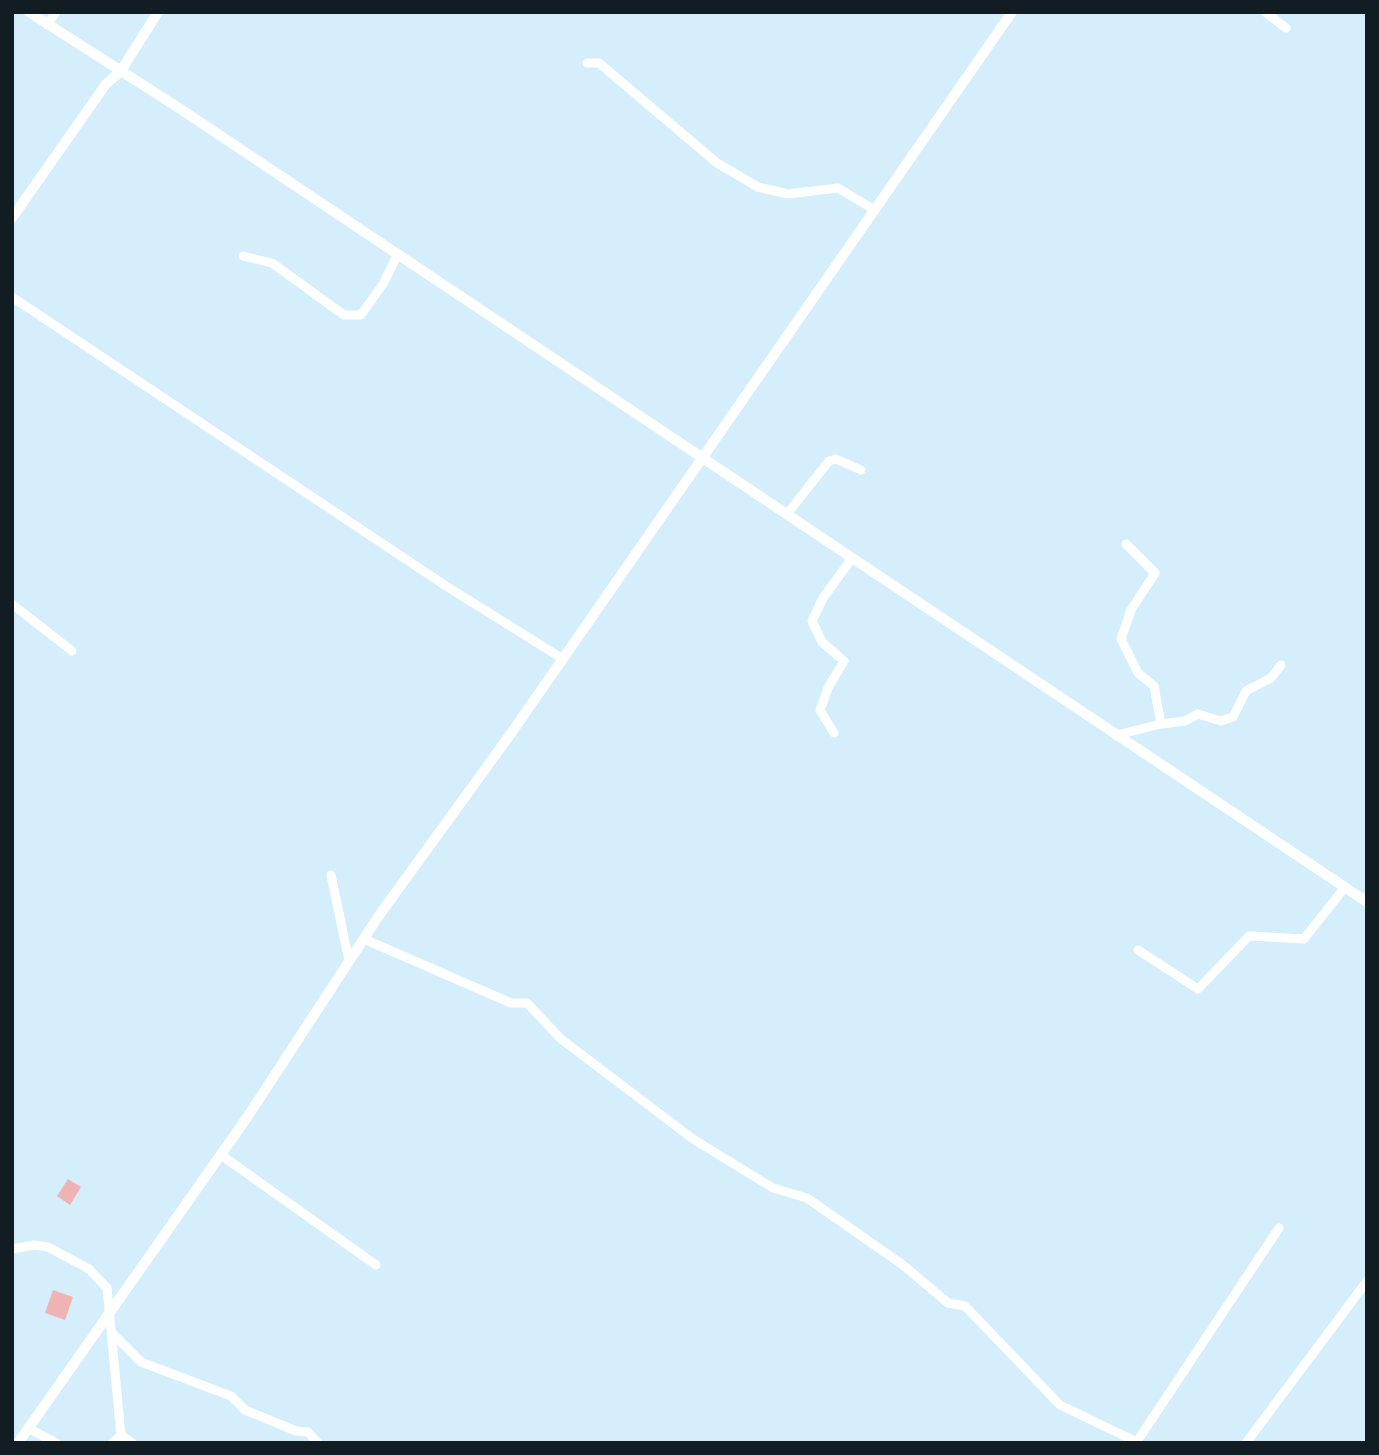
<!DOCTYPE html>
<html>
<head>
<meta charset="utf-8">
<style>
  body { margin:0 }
  #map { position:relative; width:1379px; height:1455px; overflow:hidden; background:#d5eefc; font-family:Rubik,sans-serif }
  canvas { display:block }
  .frame { position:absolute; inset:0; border:14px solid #121d23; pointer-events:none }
</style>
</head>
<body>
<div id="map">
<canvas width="1379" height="1455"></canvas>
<div class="frame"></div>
</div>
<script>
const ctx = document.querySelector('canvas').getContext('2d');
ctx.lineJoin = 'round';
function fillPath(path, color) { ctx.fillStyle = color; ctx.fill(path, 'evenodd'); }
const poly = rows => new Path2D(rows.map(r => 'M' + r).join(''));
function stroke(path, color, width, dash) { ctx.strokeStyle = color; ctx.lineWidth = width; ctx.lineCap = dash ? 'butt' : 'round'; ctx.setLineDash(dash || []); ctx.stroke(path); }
const green = poly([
  [68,1179,81,1187,70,1205,57,1196],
  [53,1290,73,1297,65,1320,45,1313]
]);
const minor = poly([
  [1265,12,1286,28],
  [47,25,56,12],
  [587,63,599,63,717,163,758,187,788,194,838,188,873,209],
  [243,256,272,263,344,315,361,315,383,284,398,254],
  [12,297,446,586,563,659],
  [787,514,829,461,836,459,861,470],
  [12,604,72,651],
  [1161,724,1185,721,1198,714,1221,721,1233,717,1246,691,1271,678,1281,665],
  [834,733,820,710,828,688,844,661,822,642,812,621,823,598,852,558],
  [1117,735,1161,724,1154,686,1138,673,1121,639,1131,610,1155,573,1126,544],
  [331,875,349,961],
  [364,939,511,1003,527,1003,561,1039,693,1139,773,1188,807,1198,903,1265,948,1303,965,1306,1060,1405,1139,1443],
  [1138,950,1198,989,1249,936,1304,939,1345,887],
  [221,1155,376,1265],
  [12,1249,34,1245,48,1247,89,1269,107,1288,121,1435,112,1443],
  [112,1333,141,1362,231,1396,245,1410,296,1431,308,1432,318,1443],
  [28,1428,56,1443],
  [121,1435,132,1443],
  [1136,1443,1279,1228],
  [1246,1443,1367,1281]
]);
const tertiary = poly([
  [29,12,182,110,1367,902],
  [12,218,106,84,120,72,158,12],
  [18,1443,248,1116,378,917,512,732,1012,12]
]);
fillPath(green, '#efb3b4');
stroke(minor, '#fff', 9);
stroke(tertiary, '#fff', 10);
</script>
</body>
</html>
